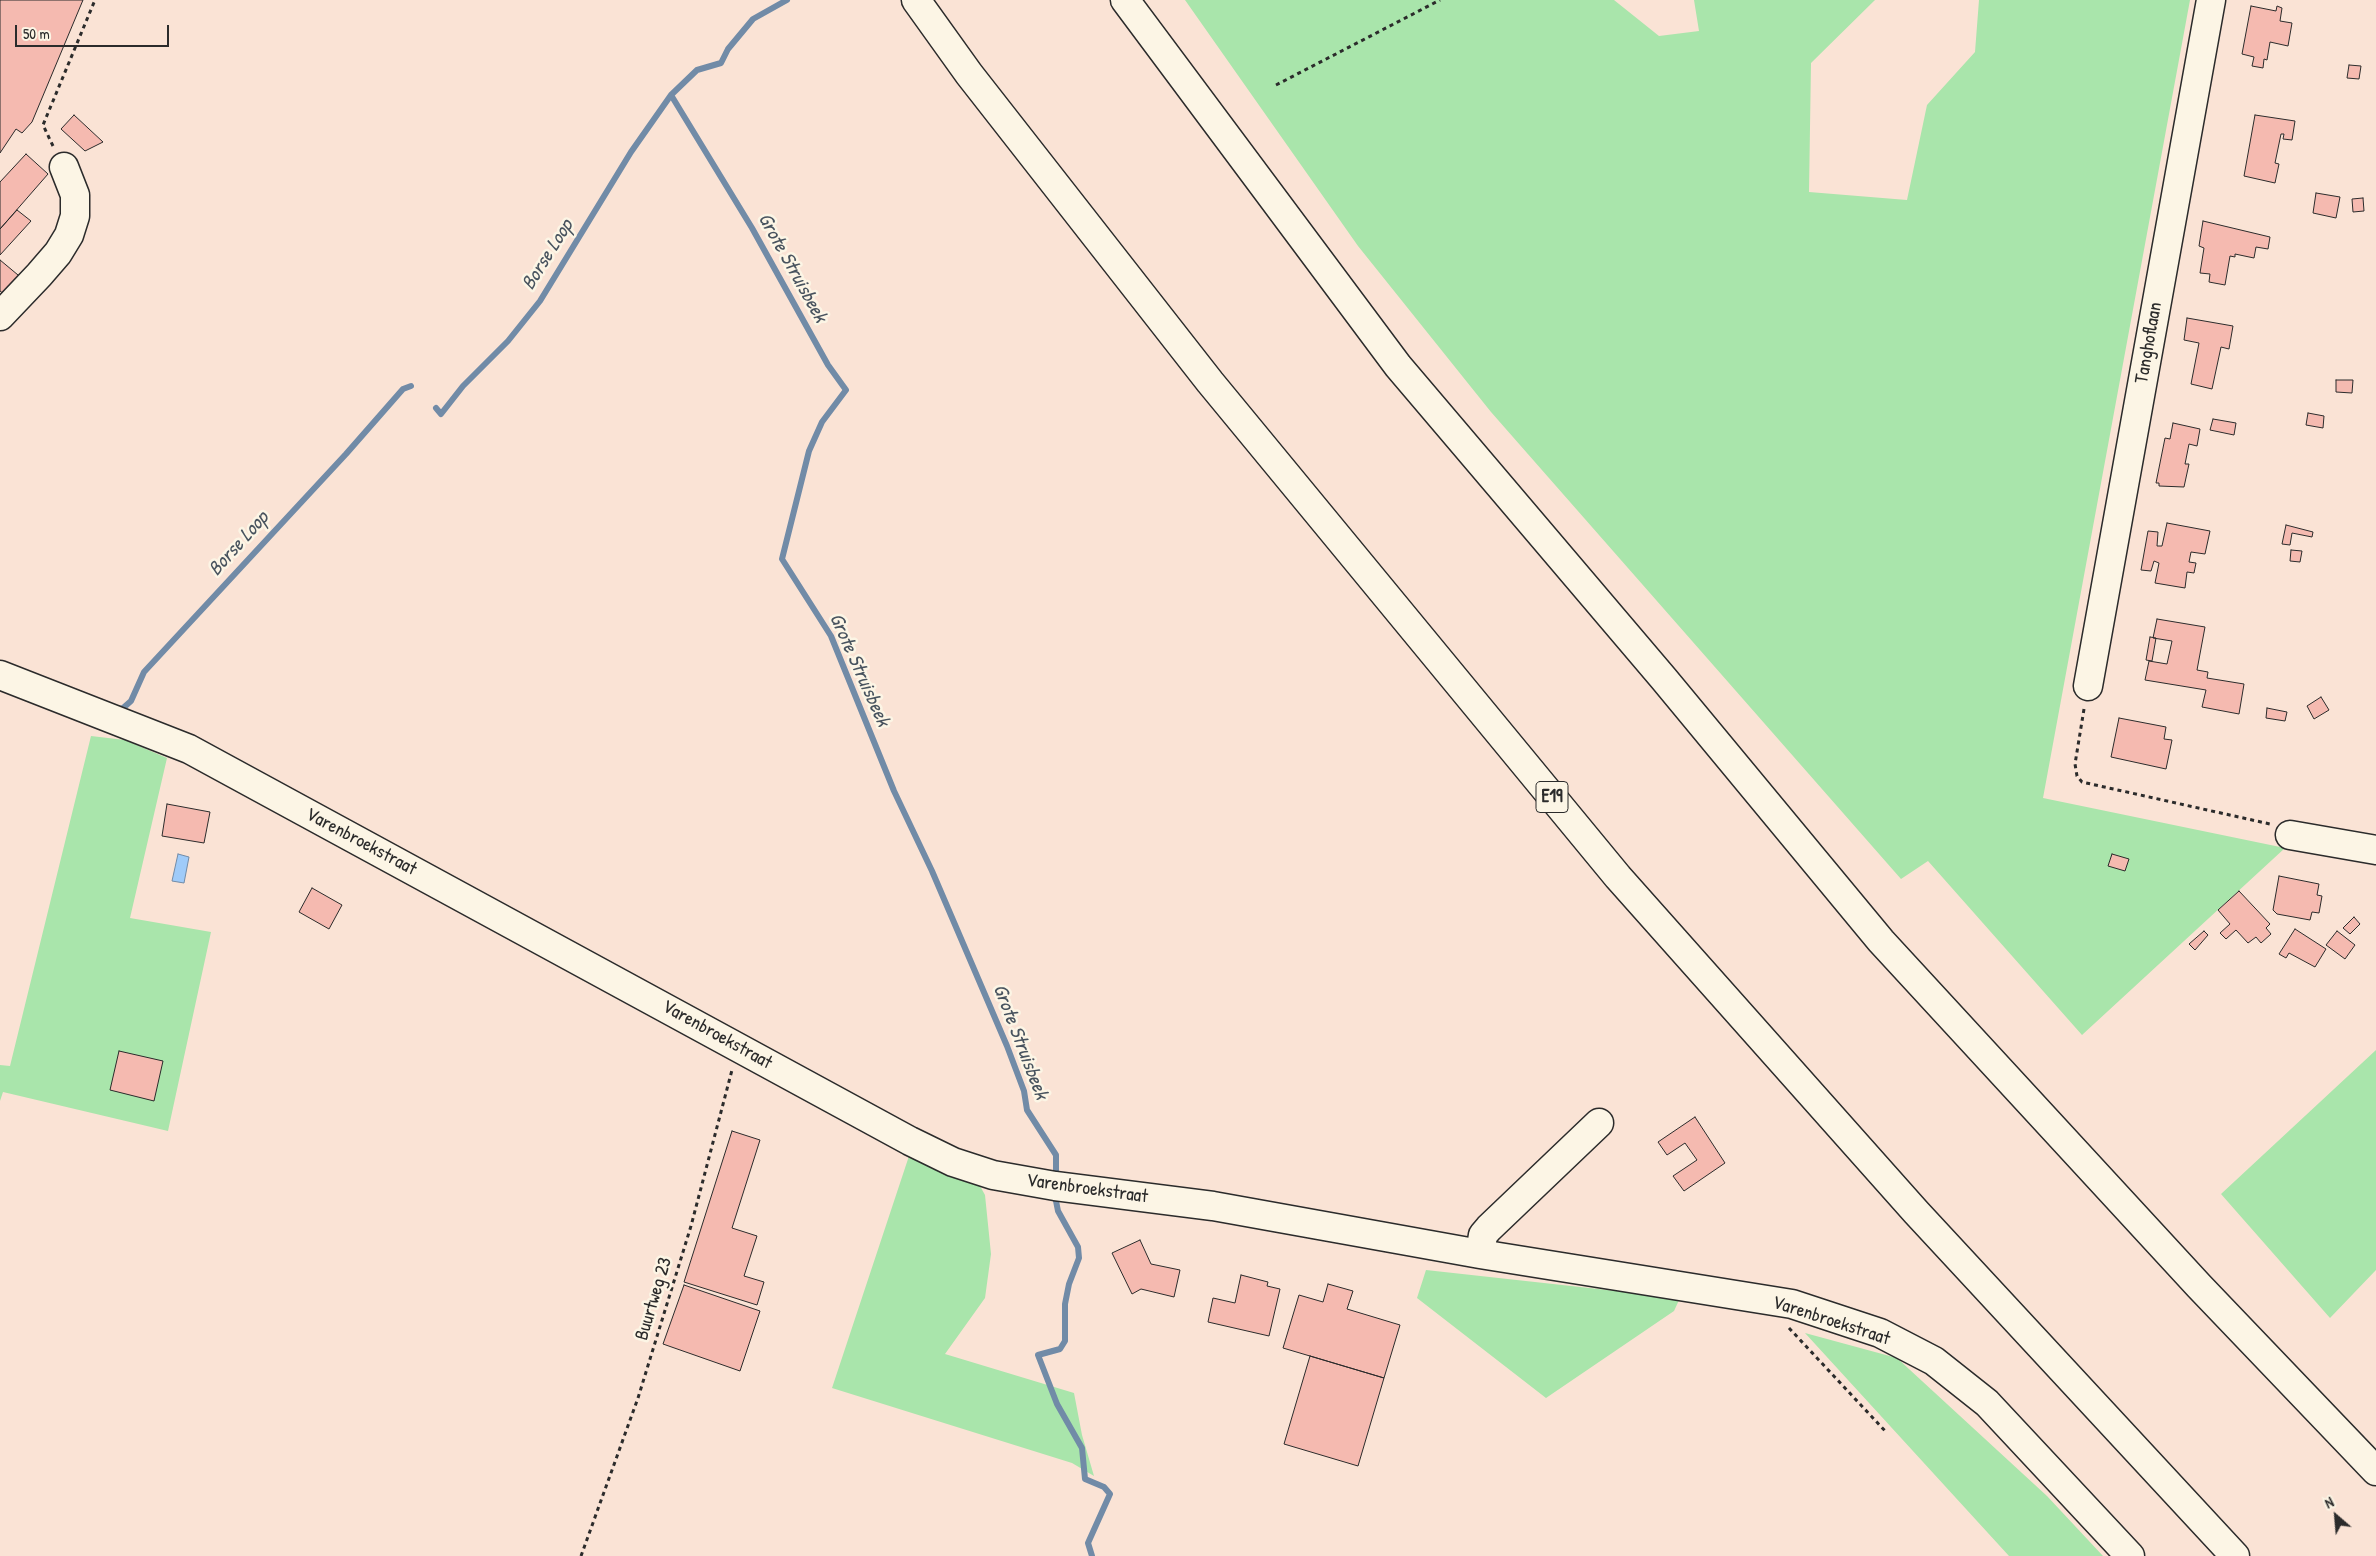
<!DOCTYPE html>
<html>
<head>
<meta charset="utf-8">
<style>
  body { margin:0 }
  #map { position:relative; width:2376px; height:1556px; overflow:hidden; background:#fae3d5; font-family:"Patrick Hand",sans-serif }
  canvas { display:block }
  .north { position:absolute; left:2311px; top:1491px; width:50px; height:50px; -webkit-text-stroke:4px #fcf5e5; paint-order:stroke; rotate:333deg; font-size:14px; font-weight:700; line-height:20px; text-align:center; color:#2b2b2b }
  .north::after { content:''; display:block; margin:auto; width:18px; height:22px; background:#2b2b2b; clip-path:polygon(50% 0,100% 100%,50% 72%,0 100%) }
  .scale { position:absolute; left:15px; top:25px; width:154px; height:22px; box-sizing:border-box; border:2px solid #2b2b2b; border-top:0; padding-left:6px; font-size:15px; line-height:18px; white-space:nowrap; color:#2b2b2b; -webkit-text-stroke:4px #fcf5e5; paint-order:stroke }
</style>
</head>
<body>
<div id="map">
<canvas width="2376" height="1556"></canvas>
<div class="north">N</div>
<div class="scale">50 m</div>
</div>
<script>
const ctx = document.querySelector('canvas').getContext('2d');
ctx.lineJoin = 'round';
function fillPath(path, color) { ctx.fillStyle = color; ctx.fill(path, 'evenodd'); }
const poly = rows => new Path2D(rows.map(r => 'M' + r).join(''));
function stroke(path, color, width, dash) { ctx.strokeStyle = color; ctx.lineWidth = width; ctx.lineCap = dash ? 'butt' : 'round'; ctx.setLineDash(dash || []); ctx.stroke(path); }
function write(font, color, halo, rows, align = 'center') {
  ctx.font = font + ' "Patrick Hand",sans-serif'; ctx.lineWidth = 5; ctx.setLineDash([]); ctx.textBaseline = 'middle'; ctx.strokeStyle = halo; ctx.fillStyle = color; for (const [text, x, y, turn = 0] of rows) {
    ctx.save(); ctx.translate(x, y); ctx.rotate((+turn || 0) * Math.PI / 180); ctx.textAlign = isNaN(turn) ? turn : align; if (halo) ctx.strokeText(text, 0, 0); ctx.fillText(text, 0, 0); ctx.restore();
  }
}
const green = poly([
  [1185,0,1614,0,1659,36,1699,31,1694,0,1875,0,1811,63,1809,192,1907,200,1927,105,1975,52,1979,0,2190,0,2043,798,2285,848,2082,1035,1928,861,1901,879,1491,412,1358,246],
  [91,736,125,740,167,758,130,918,211,932,168,1131,3,1092,0,1101,0,1065,10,1066],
  [2376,1050,2376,1270,2330,1318,2221,1194],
  [910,1153,975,1177,985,1195,991,1254,985,1298,945,1354,1074,1393,1082,1435,1094,1476,1072,1463,832,1388],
  [1426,1270,1680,1298,1674,1311,1546,1398,1417,1298],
  [1805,1333,1897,1358,2047,1496,2103,1556,2009,1556]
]);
const water = poly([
  [178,854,189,857,184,883,172,881,178,854]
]);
const stream = poly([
  [787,0,753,19,728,49,721,63,697,70,671,95,752,228,828,365,846,390,822,422,809,451,782,559,831,636,894,791,932,871,1007,1046,1024,1091,1027,1110,1056,1155,1056,1175],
  [436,408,441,414,463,386,508,341,540,301,631,152,671,95],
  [116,708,122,709,131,701,144,672,346,454,403,389,411,386],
  [1054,1191,1058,1211,1078,1247,1079,1258,1069,1284,1065,1304,1065,1341,1060,1349,1038,1355,1057,1404,1082,1448,1085,1479,1104,1487,1110,1494,1088,1543,1092,1556]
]);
const building = poly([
  [0,0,83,0,32,122,22,133,16,129,0,153,0,0],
  [2251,6,2276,11,2277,6,2282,8,2280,21,2292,23,2288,46,2270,42,2267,60,2264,59,2263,68,2252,66,2254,57,2242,54,2251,6],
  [2349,65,2361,66,2359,79,2347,78,2349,65],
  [74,115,103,142,85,151,61,129,74,115],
  [2255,115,2295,121,2292,140,2283,139,2284,134,2281,134,2275,163,2279,164,2275,183,2244,176,2255,115],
  [26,154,48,174,0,229,0,182,26,154],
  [2316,193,2340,197,2336,218,2313,213,2316,193],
  [2363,198,2364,211,2353,212,2352,199,2363,198],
  [17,210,31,221,0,255,0,229,17,210],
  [2203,221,2270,237,2268,249,2256,247,2254,258,2235,254,2235,257,2230,256,2225,285,2209,282,2210,274,2200,273,2204,248,2199,246,2203,221],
  [0,260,24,280,9,298,0,291,0,260],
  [2187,318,2233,326,2229,349,2221,347,2212,389,2191,384,2199,343,2184,340,2187,318],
  [2336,380,2353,380,2352,393,2336,392,2336,380],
  [2308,413,2324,416,2323,428,2306,425,2308,413],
  [2213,419,2236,423,2234,435,2210,430,2213,419],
  [2173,423,2200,429,2197,446,2189,444,2185,464,2189,464,2184,487,2159,486,2159,483,2156,483,2165,438,2170,439,2173,423],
  [2167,523,2210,531,2205,554,2191,552,2189,562,2196,563,2194,573,2187,572,2185,588,2155,583,2159,563,2154,561,2151,571,2141,570,2148,531,2158,532,2157,546,2162,546,2167,523],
  [2286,525,2313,532,2312,537,2292,533,2290,545,2282,544,2286,525],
  [2291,550,2302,551,2300,562,2290,561,2291,550],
  [2157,619,2205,627,2197,670,2208,672,2207,678,2244,684,2239,714,2202,707,2206,690,2145,680,2149,661,2167,664,2172,641,2153,638,2157,619],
  [2150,637,2156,638,2152,661,2146,660,2150,637],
  [2321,697,2329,710,2314,719,2307,706,2321,697],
  [2267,708,2287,712,2285,721,2266,718,2267,708],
  [2119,718,2166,727,2164,739,2172,740,2166,769,2111,757,2119,718],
  [167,804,210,812,204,843,162,836,167,804],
  [2112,854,2129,859,2125,871,2108,866,2112,854],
  [2279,876,2319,884,2317,895,2322,896,2319,913,2312,912,2310,920,2277,914,2273,910,2279,876],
  [312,888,342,905,329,929,299,912,312,888],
  [2239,891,2270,924,2266,928,2271,934,2261,943,2256,937,2248,943,2236,930,2226,939,2220,933,2230,924,2218,910,2239,891],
  [2354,917,2360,924,2350,934,2343,928,2354,917],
  [2295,929,2326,949,2315,967,2289,953,2286,958,2279,954,2295,929],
  [2204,931,2208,935,2195,950,2189,944,2204,931],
  [2337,931,2355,945,2345,959,2326,945,2337,931],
  [119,1051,163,1061,154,1101,110,1090,119,1051],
  [1695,1117,1725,1163,1684,1191,1673,1176,1697,1160,1685,1143,1667,1155,1658,1142,1695,1117],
  [732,1131,760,1140,732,1228,757,1236,744,1276,764,1282,757,1305,684,1282,732,1131],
  [1140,1240,1151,1264,1180,1270,1174,1297,1141,1289,1132,1294,1112,1253,1140,1240],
  [1241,1275,1268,1282,1267,1286,1280,1289,1269,1336,1208,1322,1213,1298,1235,1303,1241,1275],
  [1328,1284,1353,1291,1347,1309,1400,1325,1384,1378,1283,1348,1299,1295,1323,1302,1328,1284],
  [684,1285,760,1311,740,1371,663,1344,684,1285],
  [1310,1356,1384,1378,1358,1466,1284,1444,1310,1356]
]);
const path = poly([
  [1276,85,1440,0],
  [53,146,43,125,95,0],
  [2084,709,2075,764,2077,776,2082,782,2270,824],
  [1789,1328,1887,1433],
  [581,1556,638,1398,691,1226,732,1070]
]);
const minor = poly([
  [0,316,39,275,58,253,69,235,75,216,75,195,64,167],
  [0,675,189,749,910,1141,953,1162,993,1175,1055,1186,1213,1206,1480,1254,1792,1304,1880,1333,1934,1361,1987,1403,2130,1556],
  [2088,686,2211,0],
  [2290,835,2376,850],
  [1480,1254,1483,1235,1489,1228,1599,1123]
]);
const highway = poly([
  [916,0,969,74,1210,382,1618,877,1916,1212,2235,1556],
  [1125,0,1398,366,1664,679,1881,941,2199,1286,2376,1471]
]);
const shields = [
  [1552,797,32]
];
const shieldNames = [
  ["E19",1552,797]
];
const streetNames = [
  ["Tanghoflaan",2149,343,-80],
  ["Varenbroekstraat",361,842,28],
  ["Varenbroekstraat",717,1035,29],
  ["Varenbroekstraat",1087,1189,8],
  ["Buurtweg 23",654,1299,-73],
  ["Varenbroekstraat",1831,1321,18]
];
const waterNames = [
  ["Borse Loop",548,255,-58],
  ["Grote Struisbeek",792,268,61],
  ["Borse Loop",239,544,-48],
  ["Grote Struisbeek",859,670,66],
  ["Grote Struisbeek",1020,1042,69]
];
fillPath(green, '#a9e5ab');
fillPath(water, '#9fcbf9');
stroke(water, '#718ba7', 1);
stroke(stream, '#718ba7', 6);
fillPath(building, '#f5bab0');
stroke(building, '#2b2b2b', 1);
stroke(minor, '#2b2b2b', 31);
stroke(highway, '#2b2b2b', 31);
stroke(path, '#2b2b2b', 3, [4, 4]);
stroke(minor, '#fcf5e5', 28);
stroke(highway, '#fcf5e5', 28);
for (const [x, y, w] of shields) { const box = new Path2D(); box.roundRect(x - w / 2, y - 15.5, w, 31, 4); ctx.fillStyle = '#fcf5e5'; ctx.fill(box); stroke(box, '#2b2b2b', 1); }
write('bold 18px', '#2b2b2b', null, shieldNames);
write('19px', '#2b2b2b', '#fcf5e5', streetNames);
write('italic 20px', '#48535e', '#fcf5e5', waterNames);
</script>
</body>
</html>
